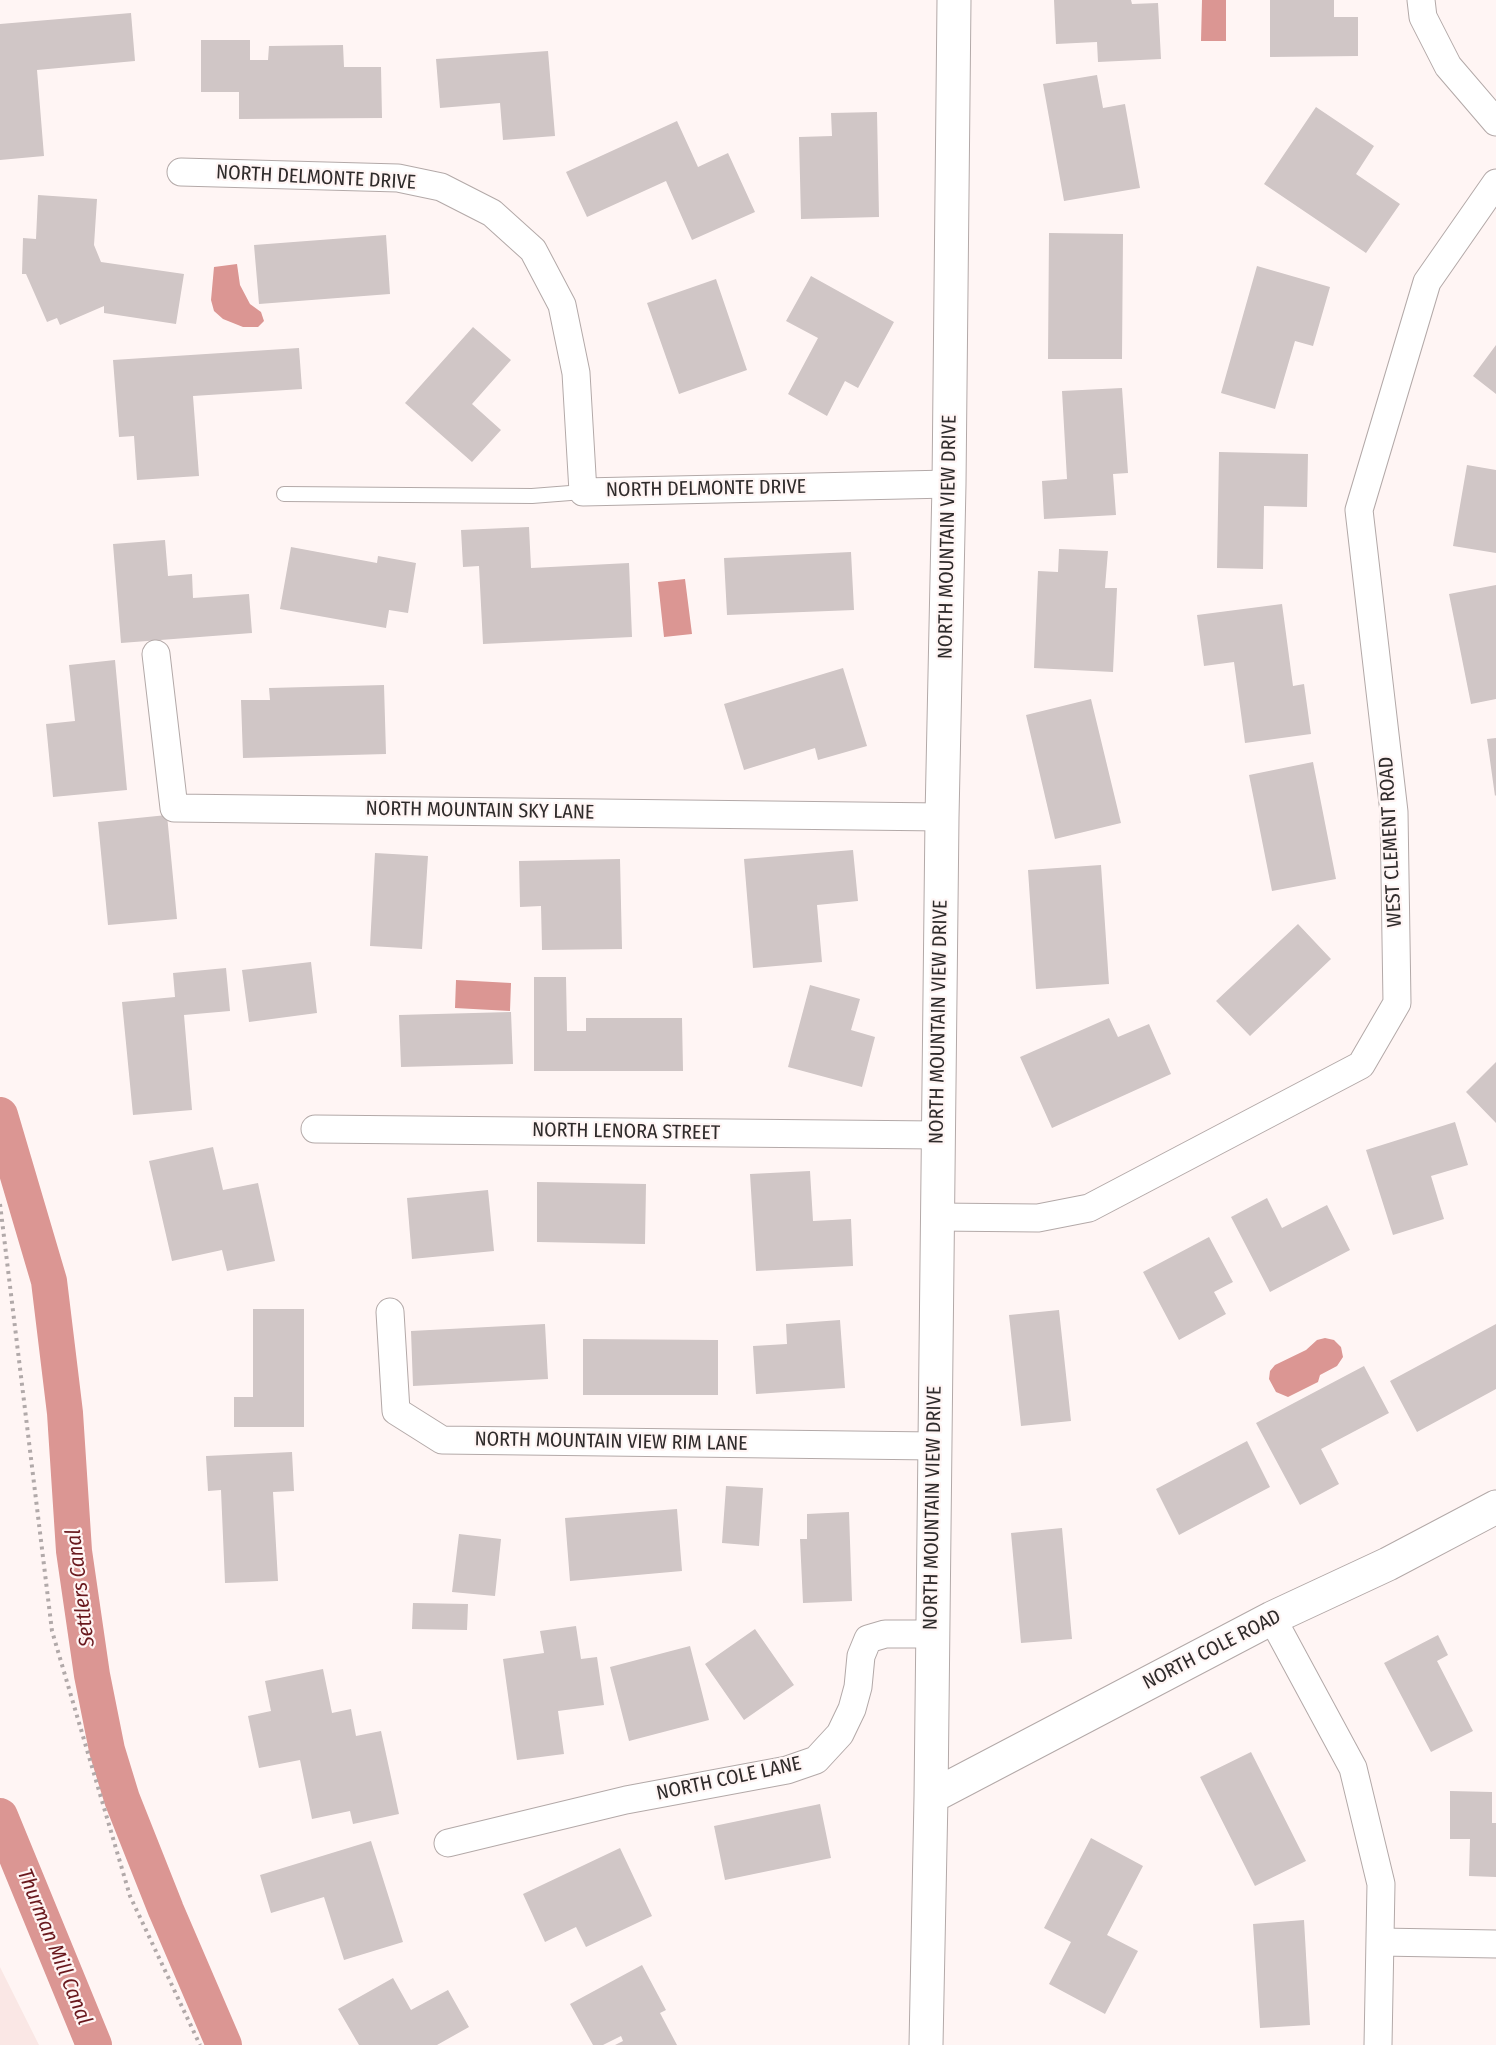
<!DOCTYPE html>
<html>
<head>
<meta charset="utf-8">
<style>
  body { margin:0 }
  canvas { display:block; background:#fff5f4 }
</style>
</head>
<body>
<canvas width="1496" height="2045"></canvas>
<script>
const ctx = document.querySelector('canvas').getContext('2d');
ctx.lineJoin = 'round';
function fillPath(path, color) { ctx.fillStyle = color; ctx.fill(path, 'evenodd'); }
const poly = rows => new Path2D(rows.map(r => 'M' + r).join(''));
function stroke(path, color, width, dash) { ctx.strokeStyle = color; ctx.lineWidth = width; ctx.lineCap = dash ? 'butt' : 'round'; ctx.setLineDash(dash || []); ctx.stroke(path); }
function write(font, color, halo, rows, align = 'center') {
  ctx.font = font + ' "Fira Sans Condensed",sans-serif'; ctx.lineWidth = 4.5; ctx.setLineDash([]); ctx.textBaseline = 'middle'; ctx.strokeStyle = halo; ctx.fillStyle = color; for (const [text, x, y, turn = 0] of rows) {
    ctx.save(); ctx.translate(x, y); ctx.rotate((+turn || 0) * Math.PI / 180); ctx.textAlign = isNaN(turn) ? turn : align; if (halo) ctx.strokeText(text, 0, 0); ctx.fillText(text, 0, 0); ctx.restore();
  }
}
const built = poly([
  [0,1967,39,2045,0,2045]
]);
const water = poly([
  [1202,0,1226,0,1226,41,1201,41],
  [237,264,240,285,250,304,261,312,264,321,258,327,243,327,223,319,214,311,211,300,214,267],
  [685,579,692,634,664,637,658,582],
  [456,980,511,983,510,1011,455,1008],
  [1325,1338,1334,1340,1341,1347,1343,1357,1337,1366,1320,1375,1318,1382,1288,1397,1276,1392,1269,1379,1270,1371,1275,1365,1306,1350,1317,1340]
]);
const canal = poly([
  [0,1115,49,1281,65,1413,74,1551,92,1675,107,1750,122,1799,166,1910,224,2045],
  [0,1816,94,2045]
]);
const building = poly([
  [1054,0,1131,0,1132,4,1158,3,1161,59,1098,62,1097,42,1056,44],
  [1270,0,1334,0,1334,17,1358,17,1358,56,1270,57],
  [131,13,135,61,37,70,44,156,0,160,0,24],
  [201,40,250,40,250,60,268,60,269,46,343,45,344,67,381,67,382,118,239,119,239,92,201,92],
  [548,51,555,136,503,140,500,103,440,108,436,59],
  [1097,75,1103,108,1125,104,1140,188,1064,201,1043,84],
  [1316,107,1374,146,1356,174,1400,204,1366,253,1264,184],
  [877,112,879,217,801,219,799,137,832,136,831,113],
  [677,121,698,167,728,153,755,212,692,240,666,181,587,217,566,172],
  [38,195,97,199,94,245,101,262,184,274,176,324,104,313,104,306,60,325,57,318,47,322,26,274,22,274,23,238,36,239],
  [1049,233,1123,234,1122,359,1048,359],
  [386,235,390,294,259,304,254,245],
  [1257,266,1330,287,1313,346,1295,341,1275,409,1221,393],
  [811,276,894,322,858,388,845,381,827,416,788,394,818,338,786,321],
  [716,279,747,370,679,394,647,303],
  [473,327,511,360,472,404,501,430,472,462,405,403],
  [1496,345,1496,394,1473,376],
  [299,348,302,389,193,396,199,476,137,480,134,436,119,437,113,360],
  [1122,388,1128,473,1113,474,1116,515,1044,519,1042,481,1067,479,1062,391],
  [1219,452,1308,454,1307,507,1264,506,1263,569,1217,568],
  [1467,465,1496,470,1496,553,1453,546],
  [529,527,531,568,629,563,632,637,483,644,479,566,463,567,461,530],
  [165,540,168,576,192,574,193,598,249,594,252,633,121,643,113,544],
  [291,547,377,563,378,556,416,563,408,613,389,610,386,628,280,609],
  [1059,549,1108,551,1105,588,1117,588,1113,672,1034,668,1038,571,1058,572],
  [851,552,854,610,727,615,724,558],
  [1496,585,1496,699,1471,704,1449,594],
  [1282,604,1293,686,1304,684,1311,734,1245,743,1234,662,1204,666,1197,615],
  [115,660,127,790,53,797,46,724,75,721,69,665],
  [843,668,867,746,818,760,815,748,744,770,724,704],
  [384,685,386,754,243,758,241,700,270,700,269,688],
  [1091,699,1121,823,1055,839,1026,715],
  [1496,738,1496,795,1495,796,1487,739],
  [1313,762,1336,879,1272,891,1249,775],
  [167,815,177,919,108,925,98,822],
  [853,850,858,901,817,905,822,962,753,968,744,859],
  [375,853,428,856,422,949,370,946],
  [620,859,622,949,542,950,541,906,520,907,519,861],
  [1101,865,1109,984,1036,989,1028,870],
  [1298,924,1331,959,1250,1036,1216,1001],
  [311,962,317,1013,249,1022,242,970],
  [226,968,230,1011,184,1015,192,1110,133,1115,122,1002,175,997,173,973],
  [534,977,566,977,567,1031,586,1031,586,1018,682,1018,683,1071,534,1071],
  [810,985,860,999,851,1030,875,1037,862,1087,788,1067],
  [511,1012,513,1064,401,1067,399,1015],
  [1109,1018,1118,1037,1149,1024,1171,1074,1052,1128,1020,1057],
  [1496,1062,1496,1123,1466,1092],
  [1455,1122,1468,1165,1431,1176,1444,1219,1393,1235,1366,1150],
  [213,1147,223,1190,258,1183,275,1261,227,1271,222,1250,172,1261,149,1161],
  [810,1171,813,1221,851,1219,853,1266,756,1271,750,1174],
  [537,1182,646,1184,645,1244,537,1242],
  [488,1190,494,1251,412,1259,407,1198],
  [1267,1198,1282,1228,1327,1205,1350,1250,1270,1292,1231,1217],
  [1209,1237,1233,1282,1214,1292,1226,1314,1179,1340,1143,1272],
  [253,1309,304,1309,304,1427,234,1427,234,1397,253,1397],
  [1059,1310,1071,1421,1021,1426,1009,1315],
  [840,1320,845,1388,756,1394,753,1346,787,1344,786,1324],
  [545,1324,548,1379,413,1386,411,1331],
  [1496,1324,1496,1389,1417,1432,1390,1381],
  [583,1339,718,1340,718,1395,583,1395],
  [1364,1366,1389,1413,1321,1449,1339,1484,1300,1505,1256,1423],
  [1247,1441,1270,1487,1179,1535,1156,1489],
  [292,1452,294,1491,273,1492,278,1581,225,1583,221,1490,208,1491,206,1456],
  [726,1486,763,1488,759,1546,722,1543],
  [677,1509,682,1571,570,1581,565,1518],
  [849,1512,852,1601,803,1603,800,1539,807,1539,807,1514],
  [1062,1528,1072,1639,1021,1643,1011,1533],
  [459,1534,501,1539,495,1596,452,1592],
  [413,1603,468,1604,467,1630,412,1629],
  [576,1626,581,1659,597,1657,604,1705,558,1711,564,1754,517,1760,503,1659,544,1653,540,1631],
  [755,1629,794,1685,744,1720,705,1664],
  [1438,1635,1448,1655,1437,1661,1473,1731,1431,1752,1384,1663],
  [690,1646,709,1720,629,1741,610,1667],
  [323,1669,332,1713,351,1709,356,1736,381,1731,399,1814,353,1824,350,1811,312,1819,300,1760,259,1768,248,1716,271,1711,265,1681],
  [1251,1752,1306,1861,1255,1886,1200,1777],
  [1450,1791,1492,1792,1492,1823,1496,1823,1496,1877,1469,1876,1470,1839,1450,1839],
  [820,1804,831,1858,725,1880,714,1826],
  [1091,1838,1143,1866,1107,1935,1138,1951,1105,2014,1049,1984,1071,1942,1044,1928],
  [371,1841,403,1942,344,1960,324,1897,271,1913,260,1875],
  [620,1848,652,1916,586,1947,576,1927,545,1942,523,1894],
  [1304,1920,1310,2025,1260,2028,1253,1924],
  [642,1965,666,2010,660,2013,677,2045,615,2045,623,2041,621,2036,603,2045,593,2045,570,2004],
  [393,1978,411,2010,448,1990,469,2027,437,2045,359,2045,338,2009]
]);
const path = poly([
  [0,1204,52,1631,130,1896,200,2045]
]);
const lane = poly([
  [284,494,532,496,583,492]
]);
const street = poly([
  [1421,0,1423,17,1448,66,1496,122],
  [181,172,398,178,441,187,492,213,533,250,562,305,576,373,583,492,949,484],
  [156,654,174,808,942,817],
  [315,1129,937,1135],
  [937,1217,1038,1218,1089,1208,1361,1065,1397,1003,1394,812,1359,510,1427,282,1496,183],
  [390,1312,396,1411,442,1440,934,1446],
  [1272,1618,1353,1768,1381,1884,1378,2045],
  [448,1843,626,1800,787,1770,816,1760,840,1734,852,1709,858,1687,861,1656,868,1639,885,1634,932,1634],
  [1380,1942,1496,1944]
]);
const secondary = poly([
  [931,1797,1272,1618,1388,1564,1496,1507],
  [926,2045,931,1797,942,817,949,484,954,0]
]);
const streetNames = [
  ["NORTH DELMONTE DRIVE",316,178,3],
  ["NORTH DELMONTE DRIVE",706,489,-1],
  ["NORTH MOUNTAIN VIEW DRIVE",948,537,-89],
  ["NORTH MOUNTAIN SKY LANE",480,811,1],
  ["WEST CLEMENT ROAD",1391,842,-93],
  ["NORTH MOUNTAIN VIEW DRIVE",939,1022,-89],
  ["NORTH LENORA STREET",626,1132,1],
  ["NORTH MOUNTAIN VIEW RIM LANE",611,1442,1],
  ["NORTH MOUNTAIN VIEW DRIVE",933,1508,-89],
  ["NORTH COLE ROAD",1212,1650,-27],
  ["NORTH COLE LANE",729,1779,-12]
];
const waterNames = [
  ["Settlers Canal",81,1588,-97],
  ["Thurman Mill Canal",54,1947,68]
];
fillPath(built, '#fae7e5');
fillPath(water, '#db9693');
stroke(canal, '#db9693', 36);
fillPath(building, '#d0c6c6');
stroke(lane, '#b3a9a8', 16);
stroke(street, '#b3a9a8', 29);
stroke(secondary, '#b3a9a8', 35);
stroke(path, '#b1a9a9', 4, [3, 4.5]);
stroke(lane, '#fff', 14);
stroke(street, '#fff', 27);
stroke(secondary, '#fff', 33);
write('20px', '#2f2b2b', '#fff5f4', streetNames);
write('italic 21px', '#69181d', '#fff5f4', waterNames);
</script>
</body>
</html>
